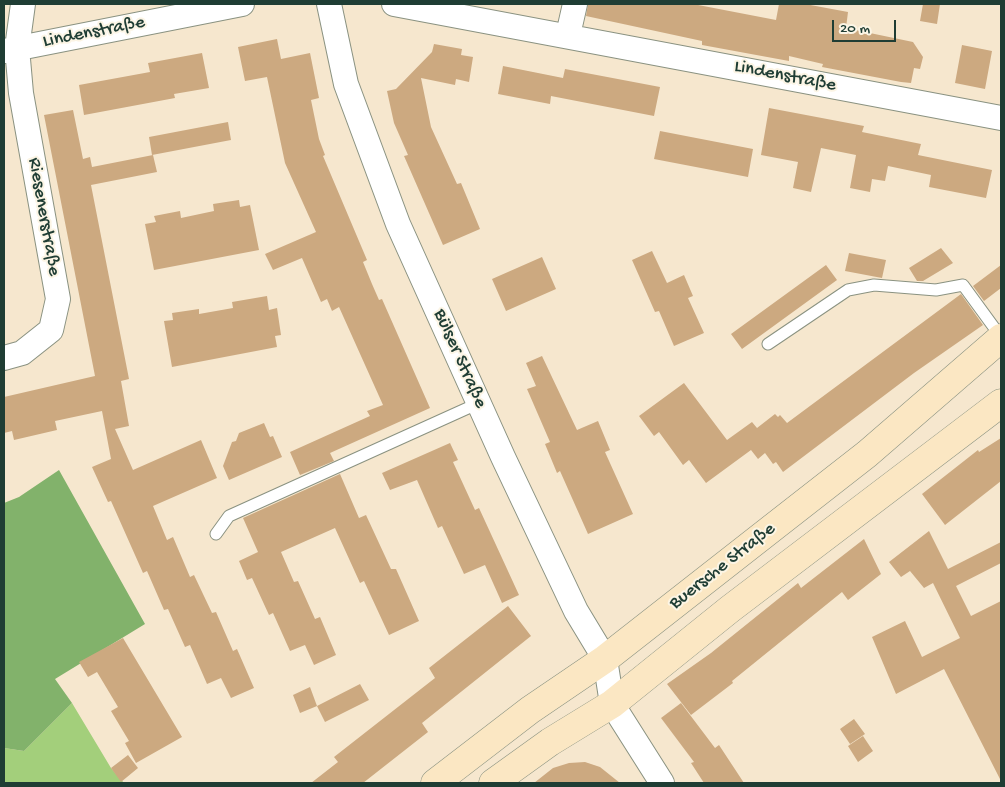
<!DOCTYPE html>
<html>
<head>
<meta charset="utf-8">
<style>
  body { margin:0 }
  #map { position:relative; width:1005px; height:787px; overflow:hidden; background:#f6e7ce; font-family:"Gochi Hand",sans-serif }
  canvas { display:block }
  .frame { position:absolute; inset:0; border:5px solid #1f3d34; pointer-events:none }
  .scale { position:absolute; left:832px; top:20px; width:64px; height:22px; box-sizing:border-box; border:2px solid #1f3d34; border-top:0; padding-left:6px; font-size:15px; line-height:18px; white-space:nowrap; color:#1f3d34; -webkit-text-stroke:4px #fcf5e5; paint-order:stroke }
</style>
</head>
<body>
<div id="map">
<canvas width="1005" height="787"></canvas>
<div class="frame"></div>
<div class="scale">20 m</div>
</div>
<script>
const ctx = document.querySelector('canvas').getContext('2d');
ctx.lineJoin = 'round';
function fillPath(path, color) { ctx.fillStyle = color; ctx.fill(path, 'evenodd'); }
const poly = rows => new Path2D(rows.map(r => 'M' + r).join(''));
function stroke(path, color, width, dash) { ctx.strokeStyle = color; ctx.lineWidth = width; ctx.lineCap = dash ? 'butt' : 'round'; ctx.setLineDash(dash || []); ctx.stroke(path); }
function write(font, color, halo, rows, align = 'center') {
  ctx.font = font + ' "Gochi Hand",sans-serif'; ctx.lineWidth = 4; ctx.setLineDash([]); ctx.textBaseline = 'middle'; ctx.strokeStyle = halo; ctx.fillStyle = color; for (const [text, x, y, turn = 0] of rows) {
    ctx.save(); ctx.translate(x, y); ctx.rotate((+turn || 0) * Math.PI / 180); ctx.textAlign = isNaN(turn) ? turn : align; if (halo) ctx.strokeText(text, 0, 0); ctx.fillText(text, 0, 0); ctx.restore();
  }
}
const green = poly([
  [72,703,111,768,124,783,4,783,4,748,24,751]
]);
const forest = poly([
  [59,470,145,624,55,679,72,703,24,751,4,748,4,503,19,497]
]);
const building = poly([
  [588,4,693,4,776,20,779,4,805,4,848,12,846,28,913,42,923,57,920,69,914,68,911,83,901,82,822,67,823,64,789,56,789,61,702,45,702,41,586,16],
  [923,4,940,4,937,24,920,21],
  [277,39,281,59,310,53,319,98,311,100,319,139,325,155,323,156,367,260,363,262,372,284,379,300,382,299,430,408,330,453,334,461,300,475,290,452,370,416,367,411,383,405,339,307,332,311,327,299,321,302,302,258,273,270,265,254,316,232,285,163,267,77,245,81,238,47],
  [434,44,462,49,461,55,473,57,469,82,456,79,455,85,421,78,431,127,457,184,461,183,480,229,443,245,404,156,408,155,394,123,387,91,396,89,432,52],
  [962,45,992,51,985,89,955,83],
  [202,53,209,88,174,94,175,98,84,115,79,85,150,72,148,63],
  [503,66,563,78,565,69,660,87,654,116,551,96,550,104,498,94],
  [769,108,864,126,862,132,921,144,918,155,992,170,986,198,929,187,931,175,888,166,885,181,872,179,870,192,850,188,856,155,821,148,811,192,793,188,798,162,761,155],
  [73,110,83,159,90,157,92,167,153,155,157,172,91,185,129,379,121,381,129,426,115,429,133,470,201,440,217,478,153,506,167,540,173,537,190,577,194,575,212,613,216,612,233,651,237,649,254,688,231,698,221,678,207,684,190,645,185,647,168,609,164,610,147,571,143,573,111,501,108,502,92,467,111,459,102,411,55,421,57,430,14,440,12,431,4,433,4,397,95,376,44,115],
  [228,122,231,140,152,155,149,137],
  [660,131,753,149,748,177,654,159],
  [239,200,240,207,250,205,259,250,154,270,145,224,156,222,154,216,180,211,181,218,214,211,213,204],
  [941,248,953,263,923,281,917,281,909,268],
  [652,251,667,283,684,275,693,296,688,298,704,333,674,346,659,311,655,312,632,260],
  [849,253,886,260,882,278,845,271],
  [542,257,556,289,506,311,492,279],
  [826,265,837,280,742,349,731,334],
  [1001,265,1001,288,984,301,973,286],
  [961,294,983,325,914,373,783,472,776,462,773,464,765,453,758,459,751,450,706,483,689,460,683,465,659,432,654,436,639,416,684,383,727,440,752,422,757,428,775,414,778,417,780,415,787,423],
  [267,296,269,310,277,308,281,335,275,336,277,347,172,367,164,321,173,320,172,313,199,309,199,314,233,308,232,302],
  [542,356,577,430,598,421,610,450,605,452,633,514,588,534,560,471,557,473,545,444,550,442,527,389,536,386,526,363],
  [264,423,270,437,273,436,282,457,229,480,223,466,232,442,236,441,239,433],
  [1001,438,1001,481,945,525,922,494,978,450,979,452],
  [450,443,458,460,453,462,475,510,479,508,519,595,502,603,485,565,464,574,442,526,438,528,417,480,390,490,382,473],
  [340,474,359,518,366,515,391,569,396,569,419,621,389,635,364,581,360,583,335,528,281,552,294,582,298,581,315,619,320,617,336,655,314,665,305,645,290,651,273,613,269,615,252,578,247,580,239,561,258,552,243,518],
  [929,531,948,569,1001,542,1001,563,956,586,971,616,1001,601,1001,781,944,669,896,694,872,637,905,621,922,657,960,638,933,583,924,588,910,571,901,577,889,562],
  [864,539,881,574,848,600,842,592,732,681,733,683,691,715,667,684,711,653,798,583,801,588],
  [508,606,531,636,422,723,428,732,363,783,311,783,338,762,334,757,435,678,429,668],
  [123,638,182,737,136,763,125,743,129,741,111,711,118,707,97,672,88,677,79,662],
  [360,684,369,700,325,722,317,706],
  [310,687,317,706,300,713,293,695],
  [681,703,715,748,719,745,744,783,704,783,691,763,694,762,661,718],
  [854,719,865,734,850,744,840,729],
  [863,736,873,751,858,762,848,746],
  [128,755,138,768,121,782,111,768],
  [585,762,600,767,620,783,534,783,553,768,569,763]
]);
const lane = poly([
  [768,344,848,290,874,285,936,290,963,285,1001,337],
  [216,534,229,516,479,403]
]);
const street = poly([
  [329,4,346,84,398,224,503,457,576,611,605,659,612,704,662,783],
  [394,4,1001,118],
  [568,35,575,4],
  [4,51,242,4],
  [4,358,22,353,51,330,58,299,21,93,17,48,23,4]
]);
const secondary = poly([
  [435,783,530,710,605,659,771,529,867,454,1001,338],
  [493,783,550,742,612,704,730,609,1001,403]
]);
const streetNames = [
  ["Lindenstraße",94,33,-11],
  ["Lindenstraße",785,77,11],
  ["Riesenerstraße",43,217,80],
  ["Bülser Straße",459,359,66],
  ["Buersche Straße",723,567,-38]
];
fillPath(green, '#a3cf7b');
fillPath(forest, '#82b26b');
fillPath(building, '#cca980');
stroke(lane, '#8a9281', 13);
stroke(street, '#8a9281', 26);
stroke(secondary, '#8a9281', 29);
stroke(lane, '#fff', 11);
stroke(street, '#fff', 24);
stroke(secondary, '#fbe7c3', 28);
write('19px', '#1f3d34', '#fcf5e5', streetNames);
</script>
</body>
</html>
